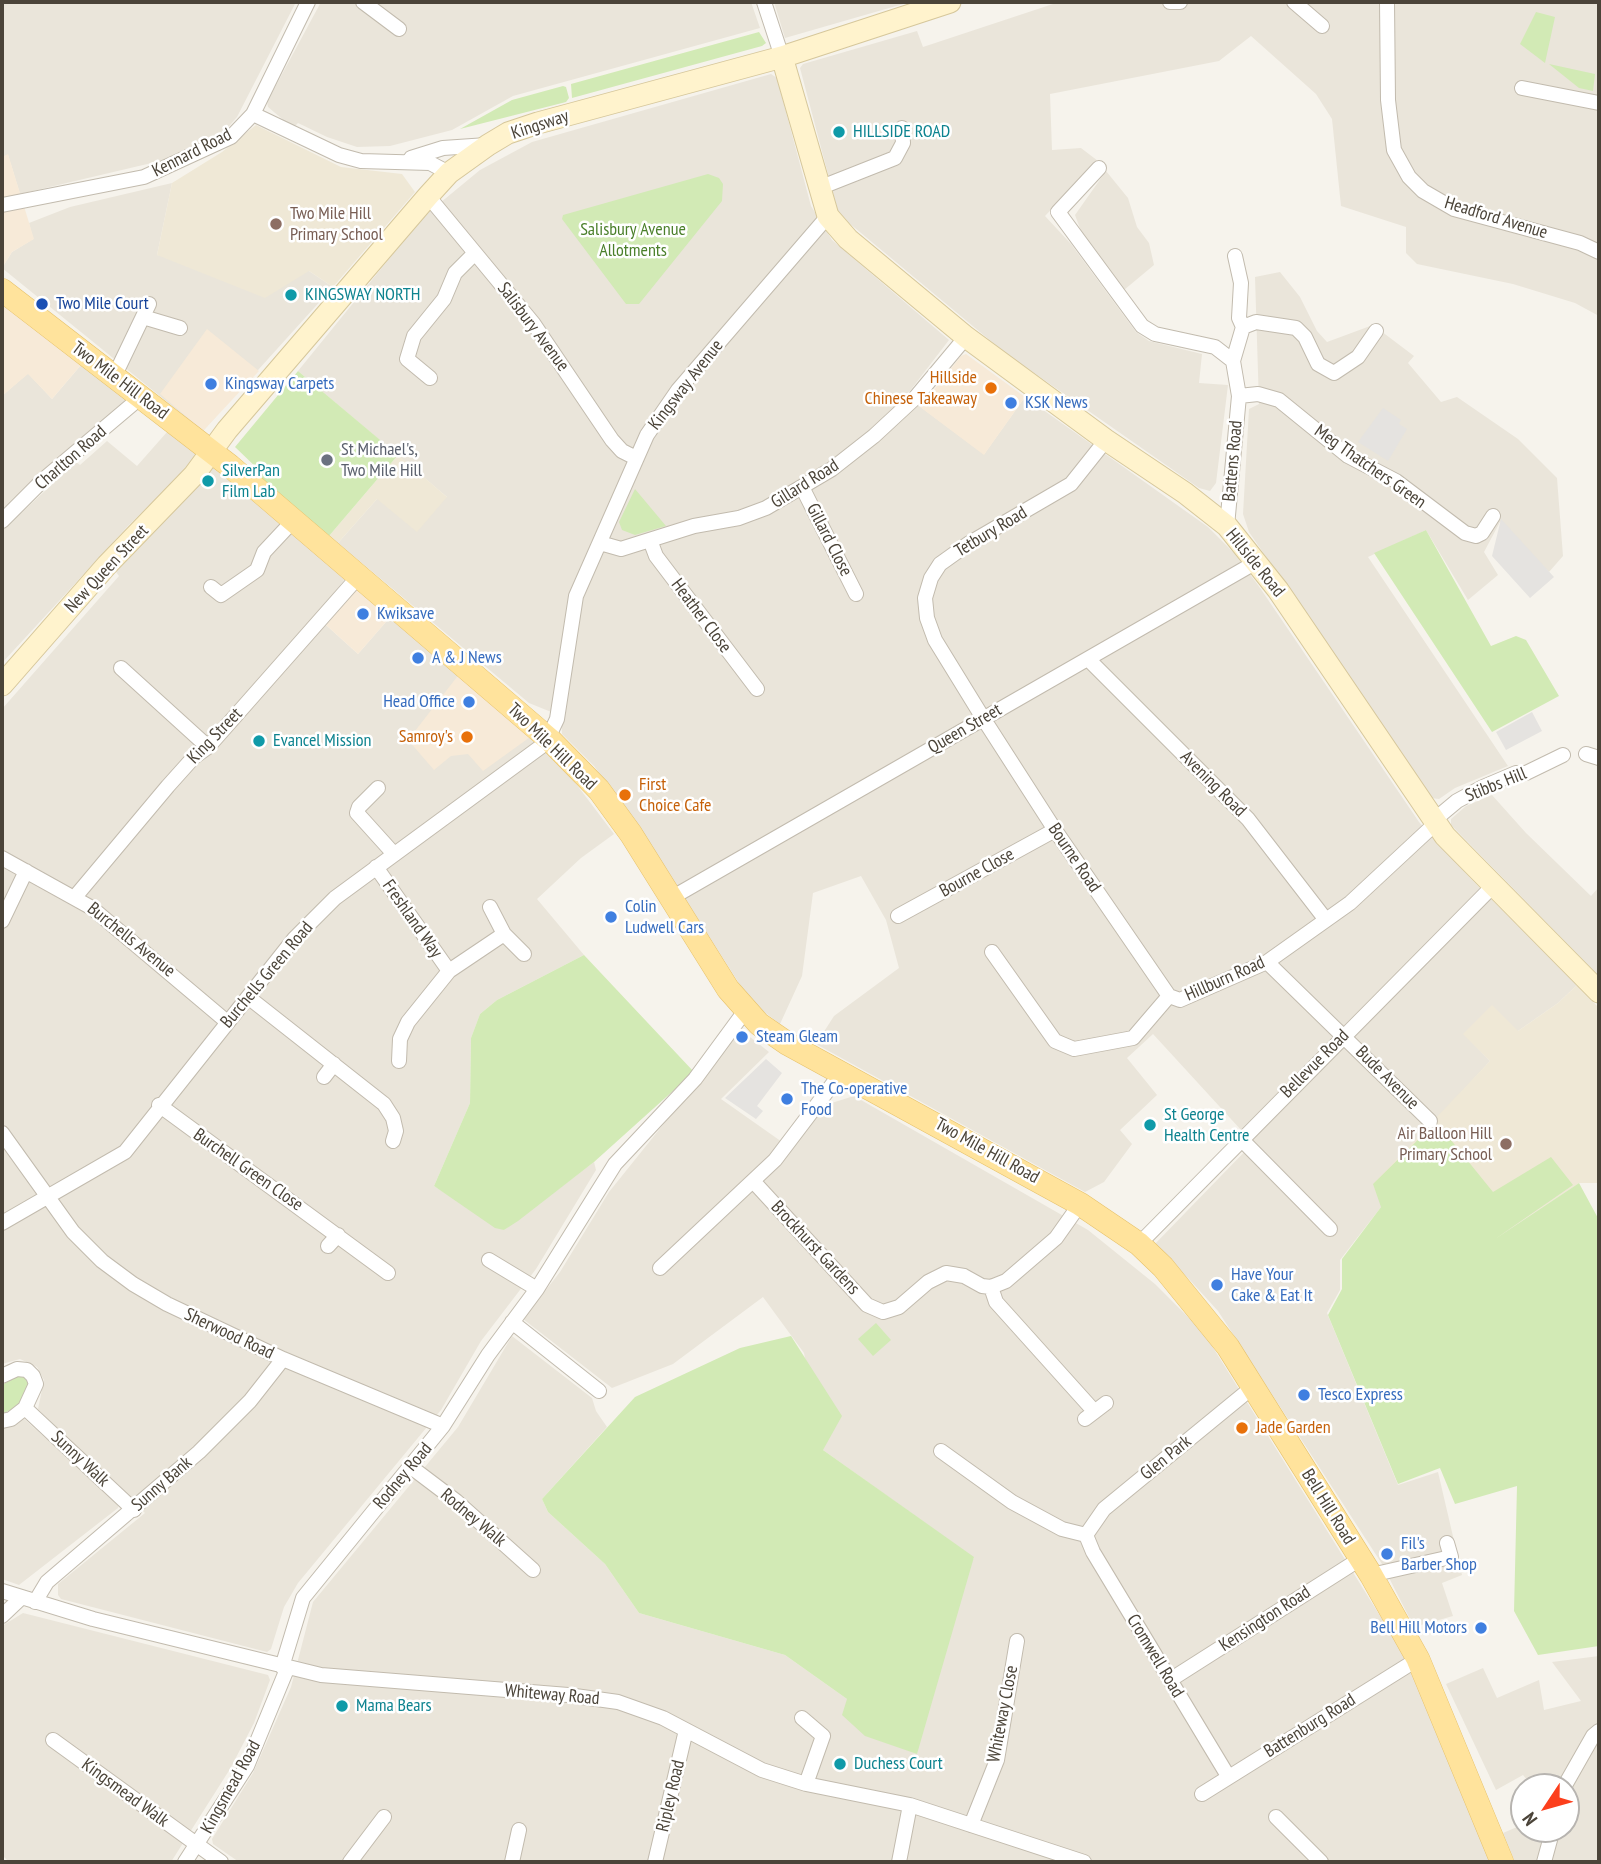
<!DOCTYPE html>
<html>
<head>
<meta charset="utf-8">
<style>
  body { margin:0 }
  #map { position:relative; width:1601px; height:1864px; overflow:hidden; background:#f6f3ec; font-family:"PT Sans Narrow",sans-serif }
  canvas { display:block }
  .frame { position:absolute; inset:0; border:4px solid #4b4439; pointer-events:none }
  .north { position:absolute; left:1510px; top:1773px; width:70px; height:70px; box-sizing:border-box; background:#fff; border:2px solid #b7b4b0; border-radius:50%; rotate:234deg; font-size:19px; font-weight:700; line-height:28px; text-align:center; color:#4b4439 }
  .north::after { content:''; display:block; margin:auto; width:24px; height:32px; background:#fc3f1d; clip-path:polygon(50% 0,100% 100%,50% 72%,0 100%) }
</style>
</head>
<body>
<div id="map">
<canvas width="1601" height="1864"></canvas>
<div class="frame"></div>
<div class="north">N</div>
</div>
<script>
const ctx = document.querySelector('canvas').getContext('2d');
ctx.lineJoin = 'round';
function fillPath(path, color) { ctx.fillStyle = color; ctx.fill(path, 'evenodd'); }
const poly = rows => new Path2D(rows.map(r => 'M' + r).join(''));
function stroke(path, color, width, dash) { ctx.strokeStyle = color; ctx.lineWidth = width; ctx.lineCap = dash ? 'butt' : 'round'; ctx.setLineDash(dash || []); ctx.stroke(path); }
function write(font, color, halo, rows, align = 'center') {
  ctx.font = font + ' "PT Sans Narrow",sans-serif'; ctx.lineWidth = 5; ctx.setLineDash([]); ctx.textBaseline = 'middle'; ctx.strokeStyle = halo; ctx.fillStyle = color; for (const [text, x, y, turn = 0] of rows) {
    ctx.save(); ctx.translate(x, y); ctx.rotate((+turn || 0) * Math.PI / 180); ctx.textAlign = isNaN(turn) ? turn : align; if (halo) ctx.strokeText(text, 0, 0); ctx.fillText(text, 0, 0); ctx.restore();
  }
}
const residential = poly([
  [2,2,296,2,237,117,224,132,177,157,20,194,8,155,2,157],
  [321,2,751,2,760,28,513,96,452,130,390,146,357,147,327,137,298,123,293,128,268,107,267,102],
  [774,2,910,2,785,38],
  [1059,2,1599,2,1599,316,1575,303,1513,284,1417,264,1406,253,1406,227,1341,206,1332,119,1316,94,1251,36,1219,61,1050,94,1052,150,1081,148,1098,161,1045,216,1071,244,1136,332,1149,341,1202,354,1199,383,1228,385,1216,483,1210,491,1199,488,1004,352,849,223,838,211,833,193,800,68,803,64,917,31,923,47],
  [771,74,777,78,811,206,832,240,949,340,906,396,984,454,1025,397,1208,527,1234,553,1258,585,1419,822,1472,880,1577,985,1558,1003,1518,1031,1464,1034,1490,1061,1450,1105,1381,1207,1340,1260,1340,1290,1327,1313,1398,1485,1438,1472,1462,1575,1442,1583,1453,1616,1414,1627,1382,1564,1218,1311,1188,1278,1152,1247,1253,1143,1153,1034,1127,1058,1157,1095,1120,1130,1132,1144,1104,1182,1085,1192,816,1044,834,1016,899,968,886,920,861,876,813,893,802,976,780,1024,751,1002,636,822,594,766,562,734,561,716,529,703,338,543,377,499,447,497,298,371,423,217,480,170,532,142],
  [1106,171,1128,198,1137,227,1149,243,1154,265,1124,290,1081,231,1075,215],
  [172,183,157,255,309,271,333,287,203,431,2,268,12,252,33,239,29,223,70,207],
  [1280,272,1300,297,1317,331,1327,342,1373,325,1414,356,1408,363,1441,402,1457,397,1518,439,1557,478,1563,556,1549,572,1500,522,1484,552,1498,575,1468,600,1426,530,1368,557,1508,766,1455,788,1439,799,1431,798,1249,532,1243,514,1249,409,1259,404,1255,277],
  [81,365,127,399,2,511,2,396,28,373,52,399],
  [167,432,198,456,197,459,128,526,2,663,2,531,76,462,80,465,107,441,137,466],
  [213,468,348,575,316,616,358,654,392,615,558,760,614,834,581,858,537,899,584,955,497,1000,480,1014,471,1038,470,1103,434,1186,504,1230,594,1162,596,1170,536,1269,481,1341,441,1410,298,1583,284,1607,271,1649,267,1652,61,1599,58,1595,58,1584,145,1513,38,1409,44,1380,37,1367,20,1359,2,1364,2,709,119,576,116,572],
  [1492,795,1526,833,1591,896,1599,887,1599,976,1451,825,1451,819,1466,806],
  [740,1029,769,1052,721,1099,792,1149,822,1106,854,1096,1088,1230,1155,1284,1204,1333,1415,1672,1492,1862,239,1862,213,1844,212,1839,253,1773,291,1687,313,1602,458,1427,512,1336,592,1398,596,1411,607,1427,542,1499,548,1512,605,1564,639,1613,785,1655,847,1699,974,1558,823,1450,804,1353,763,1297,673,1364,612,1388,523,1319,560,1272,609,1192],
  [22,1417,119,1504,118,1508,19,1585,2,1579,2,1426],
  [23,1613,268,1675,270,1680,254,1723,230,1769,171,1862,9,1862,2,1855,2,1626],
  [1599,1656,1599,1862,1515,1862,1503,1833,1524,1824,1524,1829,1566,1829,1566,1787,1533,1787,1523,1775,1496,1790,1446,1684,1483,1668,1497,1698,1539,1680,1544,1710,1581,1701,1552,1662]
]);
const commercial = poly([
  [8,154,34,239,12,252,2,268,2,157],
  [2,302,81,365,52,399,28,374,2,396],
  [207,329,259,371,203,431,160,394],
  [966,354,1025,397,984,455,920,407,961,356],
  [358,586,392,615,358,654,326,625],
  [460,673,533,735,483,771,468,754,451,756,434,770,408,740]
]);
const education = poly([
  [256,125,341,167,402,174,415,192,333,287,309,271,265,298,157,255,172,183,222,152],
  [398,455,447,497,417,532,377,499,338,543,329,536],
  [1577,985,1599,1008,1599,1183,1579,1183,1414,1293,1373,1184,1490,1061,1463,1034,1492,1005,1518,1031,1558,1003]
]);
const green = poly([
  [1536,12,1555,17,1545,63,1520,44],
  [759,32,766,43,762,46,572,98,571,84],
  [1549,64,1595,74,1593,91,1579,88],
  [563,86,566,87,569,98,566,102,460,129,512,100],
  [708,174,719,178,723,184,722,201,639,304,626,304,562,219,563,215],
  [298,371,398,455,329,536,258,476,261,472,235,447],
  [635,489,666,526,635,535,622,530,619,522],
  [1426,530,1491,646,1516,636,1526,640,1559,696,1492,732,1374,553],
  [584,955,694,1072,594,1162,518,1221,504,1230,495,1228,434,1186,470,1103,471,1038,480,1014,497,1000],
  [1430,1128,1441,1139,1446,1134,1493,1192,1551,1157,1573,1185,1495,1239,1579,1183,1599,1220,1599,1646,1538,1655,1514,1611,1517,1486,1455,1504,1440,1468,1398,1484,1328,1315,1342,1289,1342,1259,1381,1207,1373,1184],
  [876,1323,891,1340,873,1356,858,1339],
  [791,1336,842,1416,823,1450,974,1557,917,1754,865,1736,842,1715,847,1699,785,1655,639,1613,605,1564,548,1512,542,1499,635,1397,740,1348],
  [18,1376,24,1377,29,1384,19,1406,2,1414,2,1385]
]);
const parking = poly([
  [1383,408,1401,420,1399,424,1407,429,1388,461,1358,442],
  [1501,519,1554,577,1530,598,1492,556],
  [1532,712,1542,731,1506,750,1496,732],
  [766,1059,782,1073,757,1106,763,1111,756,1119,725,1098]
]);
const street = poly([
  [363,2,399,29],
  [764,2,782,57],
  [1170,2,1180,2],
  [1294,2,1322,26],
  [1387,2,1388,100,1394,150,1409,177,1423,191,1454,209,1580,243,1599,252],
  [1522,88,1599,103],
  [253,114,339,155,361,161,430,163,449,173],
  [411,158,443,148,487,145],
  [1099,168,1058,212,1142,326,1155,334,1215,347,1233,361],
  [819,188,895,158,903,143,902,128],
  [428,196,533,323,612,440,622,451,636,458],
  [2,205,144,177,231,137,253,114,308,2],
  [1235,256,1241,283,1239,318,1243,327],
  [143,317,180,328],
  [114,377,149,304],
  [430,378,407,359,414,336,444,299,455,273,475,253],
  [1239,396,1258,394,1279,400,1348,456,1396,481,1465,533,1476,536,1482,533,1493,516],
  [1106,440,1071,484,968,544,940,564,931,578,925,598,927,618,935,640,983,718,1055,830,1169,996],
  [802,487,856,594],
  [2,521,44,479,141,397],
  [1227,526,1239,396,1233,361,1243,327,1256,322,1296,328,1305,337,1318,364,1334,373,1358,357,1376,331],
  [650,540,656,556,757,689],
  [600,543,621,549,694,526,739,518,766,508,832,469,874,436,915,398,966,337],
  [211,587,221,595,257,570,264,552,293,521],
  [1088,659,1248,819,1326,920],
  [121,668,208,747],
  [548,738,557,719,576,596,647,435,678,390,828,216],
  [1586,754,1599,758],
  [378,788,359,807,357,813,394,854],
  [1433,821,1457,801,1483,787,1516,773,1526,773,1563,755],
  [2,858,92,908,226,1021],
  [376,867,449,971,408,1022,400,1039,399,1061],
  [75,897,168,786,194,757,208,747,358,577],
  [673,897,1258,561],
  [490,907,504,934,524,954],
  [898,916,1055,830],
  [2,921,26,871],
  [992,952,1055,1041,1074,1049,1133,1038,1169,996,1180,1000,1267,962,1350,903,1435,824],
  [1267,962,1430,1121],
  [449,971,504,934],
  [248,997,384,1104,393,1118,396,1131,393,1141],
  [324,1077,334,1064],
  [159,1105,388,1273],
  [2,1133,73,1232,102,1261,133,1284,167,1304,283,1359,443,1426],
  [1241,1139,1330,1229],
  [753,1181,867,1305,883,1312,899,1307,928,1282,946,1273,964,1276,982,1286,991,1287,1006,1281,1056,1238,1080,1204],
  [2,1223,125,1152,294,939,335,898,550,740],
  [1139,1244,1493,886],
  [328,1246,338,1235],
  [489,1260,537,1289],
  [660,1268,775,1160,841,1073],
  [991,1287,996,1302,1094,1411],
  [512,1322,599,1391],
  [2,1376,17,1369,27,1370,33,1376,36,1384,25,1408,11,1419,2,1421],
  [25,1408,134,1510],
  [1085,1419,1106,1403],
  [941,1451,1012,1502,1062,1529,1086,1535],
  [411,1467,456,1501,533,1570],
  [1086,1535,1093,1552,1228,1776],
  [1086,1535,1104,1509,1254,1386],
  [1371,1575,1451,1557,1447,1543],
  [2,1591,93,1619,321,1675,568,1695,618,1702,663,1718,762,1770,806,1784,910,1805,1084,1862],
  [35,1602,47,1582,199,1452,250,1401,283,1359],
  [2,1616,21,1598],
  [282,1667,303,1598,443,1426,488,1355,537,1289,615,1164,695,1079,745,1011],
  [1170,1680,1360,1559],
  [802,1718,823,1736,806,1784],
  [53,1740,221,1862],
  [1564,1787,1593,1736,1599,1731],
  [1202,1794,1418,1659],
  [1276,1817,1321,1862],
  [971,1825,997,1760,1017,1641],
  [185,1862,247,1766,287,1669],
  [350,1862,384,1817],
  [512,1862,519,1830],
  [655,1862,686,1730],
  [899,1862,910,1805],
  [1544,1862,1553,1829]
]);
const secondary = poly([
  [782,57,828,216,848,239,966,337,1106,440,1185,493,1227,526,1278,590,1445,836,1599,992],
  [2,685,107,565,194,475,227,430,428,196,449,173,488,145,508,133,538,123,782,57,950,2]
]);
const primary = poly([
  [2,290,230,466,550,740,599,790,631,834,728,989,759,1024,788,1044,1080,1204,1139,1244,1163,1267,1228,1347,1371,1575,1418,1659,1502,1862]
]);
const markers = [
  [839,132,7,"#0f9aa8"],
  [276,224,7,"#8d6e63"],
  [291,295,7,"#0f9aa8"],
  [42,304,7,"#1a4fb4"],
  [211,384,7,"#3f7fe0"],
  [991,388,7,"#e8710a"],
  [1011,403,7,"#3f7fe0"],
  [327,460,7,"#6b7280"],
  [208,481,7,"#0f9aa8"],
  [363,614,7,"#3f7fe0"],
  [418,658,7,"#3f7fe0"],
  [469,702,7,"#3f7fe0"],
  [467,737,7,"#e8710a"],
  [259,741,7,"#0f9aa8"],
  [625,795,7,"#e8710a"],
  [611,917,7,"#3f7fe0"],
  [742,1037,7,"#3f7fe0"],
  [787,1099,7,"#3f7fe0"],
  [1150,1125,7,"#0f9aa8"],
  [1506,1144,7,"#8d6e63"],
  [1217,1285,7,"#3f7fe0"],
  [1304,1395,7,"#3f7fe0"],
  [1242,1428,7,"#e8710a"],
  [1387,1554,7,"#3f7fe0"],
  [1481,1628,7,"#3f7fe0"],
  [342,1706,7,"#0f9aa8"],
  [840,1764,7,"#0f9aa8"]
];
const streetNames = [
  ["Kingsway",540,125,-18],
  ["Kennard Road",192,153,-27],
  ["Headford Avenue",1496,218,17],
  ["Salisbury Avenue",533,327,53],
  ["Two Mile Hill Road",120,381,37],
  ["Kingsway Avenue",686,385,-52],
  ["Charlton Road",71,458,-41],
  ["Battens Road",1233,461,-85],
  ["Meg Thatchers Green",1370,467,35],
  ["Gillard Road",805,484,-32],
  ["Tetbury Road",991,532,-31],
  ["Gillard Close",829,540,63],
  ["Hillside Road",1255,563,51],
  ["New Queen Street",107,569,-47],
  ["Heather Close",701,616,53],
  ["Queen Street",965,729,-30],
  ["King Street",215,736,-46],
  ["Two Mile Hill Road",552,747,44],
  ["Avening Road",1213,784,45],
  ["Stibbs Hill",1496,785,-22],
  ["Bourne Road",1074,858,56],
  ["Bourne Close",977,873,-29],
  ["Freshland Way",412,919,55],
  ["Burchells Avenue",131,940,39],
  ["Burchells Green Road",267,975,-50],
  ["Hillburn Road",1225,979,-24],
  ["Bellevue Road",1315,1064,-45],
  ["Bude Avenue",1387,1078,45],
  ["Two Mile Hill Road",987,1151,29],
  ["Burchell Green Close",248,1170,35],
  ["Brockhurst Gardens",815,1248,47],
  ["Sherwood Road",229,1334,25],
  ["Glen Park",1166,1458,-39],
  ["Sunny Walk",80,1459,43],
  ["Rodney Road",403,1476,-50],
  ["Sunny Bank",162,1484,-41],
  ["Bell Hill Road",1328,1507,58],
  ["Rodney Walk",473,1518,40],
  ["Kensington Road",1265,1619,-33],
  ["Cromwell Road",1155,1656,59],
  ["Whiteway Road",552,1695,5],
  ["Whiteway Close",1003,1714,-79],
  ["Battenburg Road",1310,1726,-32],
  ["Kingsmead Road",231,1787,-61],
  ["Kingsmead Walk",125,1793,36],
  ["Ripley Road",671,1796,-77]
];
const cultureNames = [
  ["HILLSIDE ROAD",853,132],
  ["KINGSWAY NORTH",305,295],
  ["SilverPan",222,471],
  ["Film Lab",222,492],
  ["Evancel Mission",273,741],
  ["St George",1164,1115],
  ["Health Centre",1164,1136],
  ["Mama Bears",356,1706],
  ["Duchess Court",854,1764]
];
const educationNames = [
  ["Two Mile Hill",290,214],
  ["Primary School",290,235],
  ["Air Balloon Hill",1492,1134,"right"],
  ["Primary School",1492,1155,"right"]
];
const parkNames = [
  ["Salisbury Avenue",633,230],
  ["Allotments",633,251]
];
const transitNames = [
  ["Two Mile Court",56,304]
];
const foodNames = [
  ["Hillside",977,378],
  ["Chinese Takeaway",977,399],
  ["Samroy's",453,737],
  ["First",639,785,"left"],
  ["Choice Cafe",639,806,"left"],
  ["Jade Garden",1256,1428,"left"]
];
const shopNames = [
  ["Kingsway Carpets",225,384],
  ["KSK News",1025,403],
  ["Kwiksave",377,614],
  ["A & J News",432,658],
  ["Head Office",455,702,"right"],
  ["Colin",625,907],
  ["Ludwell Cars",625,928],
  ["Steam Gleam",756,1037],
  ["The Co-operative",801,1089],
  ["Food",801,1110],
  ["Have Your",1231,1275],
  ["Cake & Eat It",1231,1296],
  ["Tesco Express",1318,1395],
  ["Fil's",1401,1544],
  ["Barber Shop",1401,1565],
  ["Bell Hill Motors",1467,1628,"right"]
];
const worshipNames = [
  ["St Michael's,",341,450],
  ["Two Mile Hill",341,471]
];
fillPath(residential, '#eae5da');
fillPath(commercial, '#f7ead8');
fillPath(education, '#efe8d6');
fillPath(green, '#d2eab5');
fillPath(parking, '#e5e3e0');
stroke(street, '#c2bbae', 16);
stroke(secondary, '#d6c79b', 23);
stroke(primary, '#e6c16a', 24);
stroke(street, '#fff', 14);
stroke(secondary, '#fff3cd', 21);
stroke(primary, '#ffe39c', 23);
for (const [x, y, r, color] of markers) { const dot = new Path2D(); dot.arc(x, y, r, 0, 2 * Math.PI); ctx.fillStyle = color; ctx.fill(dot); stroke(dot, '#fff', 2.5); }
write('18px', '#4b4439', '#fff', streetNames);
write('18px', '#0d838f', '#fff', cultureNames, 'left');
write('18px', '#785e54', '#fff', educationNames, 'left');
write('18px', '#4a7f2a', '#fff', parkNames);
write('18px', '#164399', '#fff', transitNames, 'left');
write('18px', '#c56008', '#fff', foodNames, 'right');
write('18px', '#366cbe', '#fff', shopNames, 'left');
write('18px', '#5b616d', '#fff', worshipNames, 'left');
</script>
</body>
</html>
